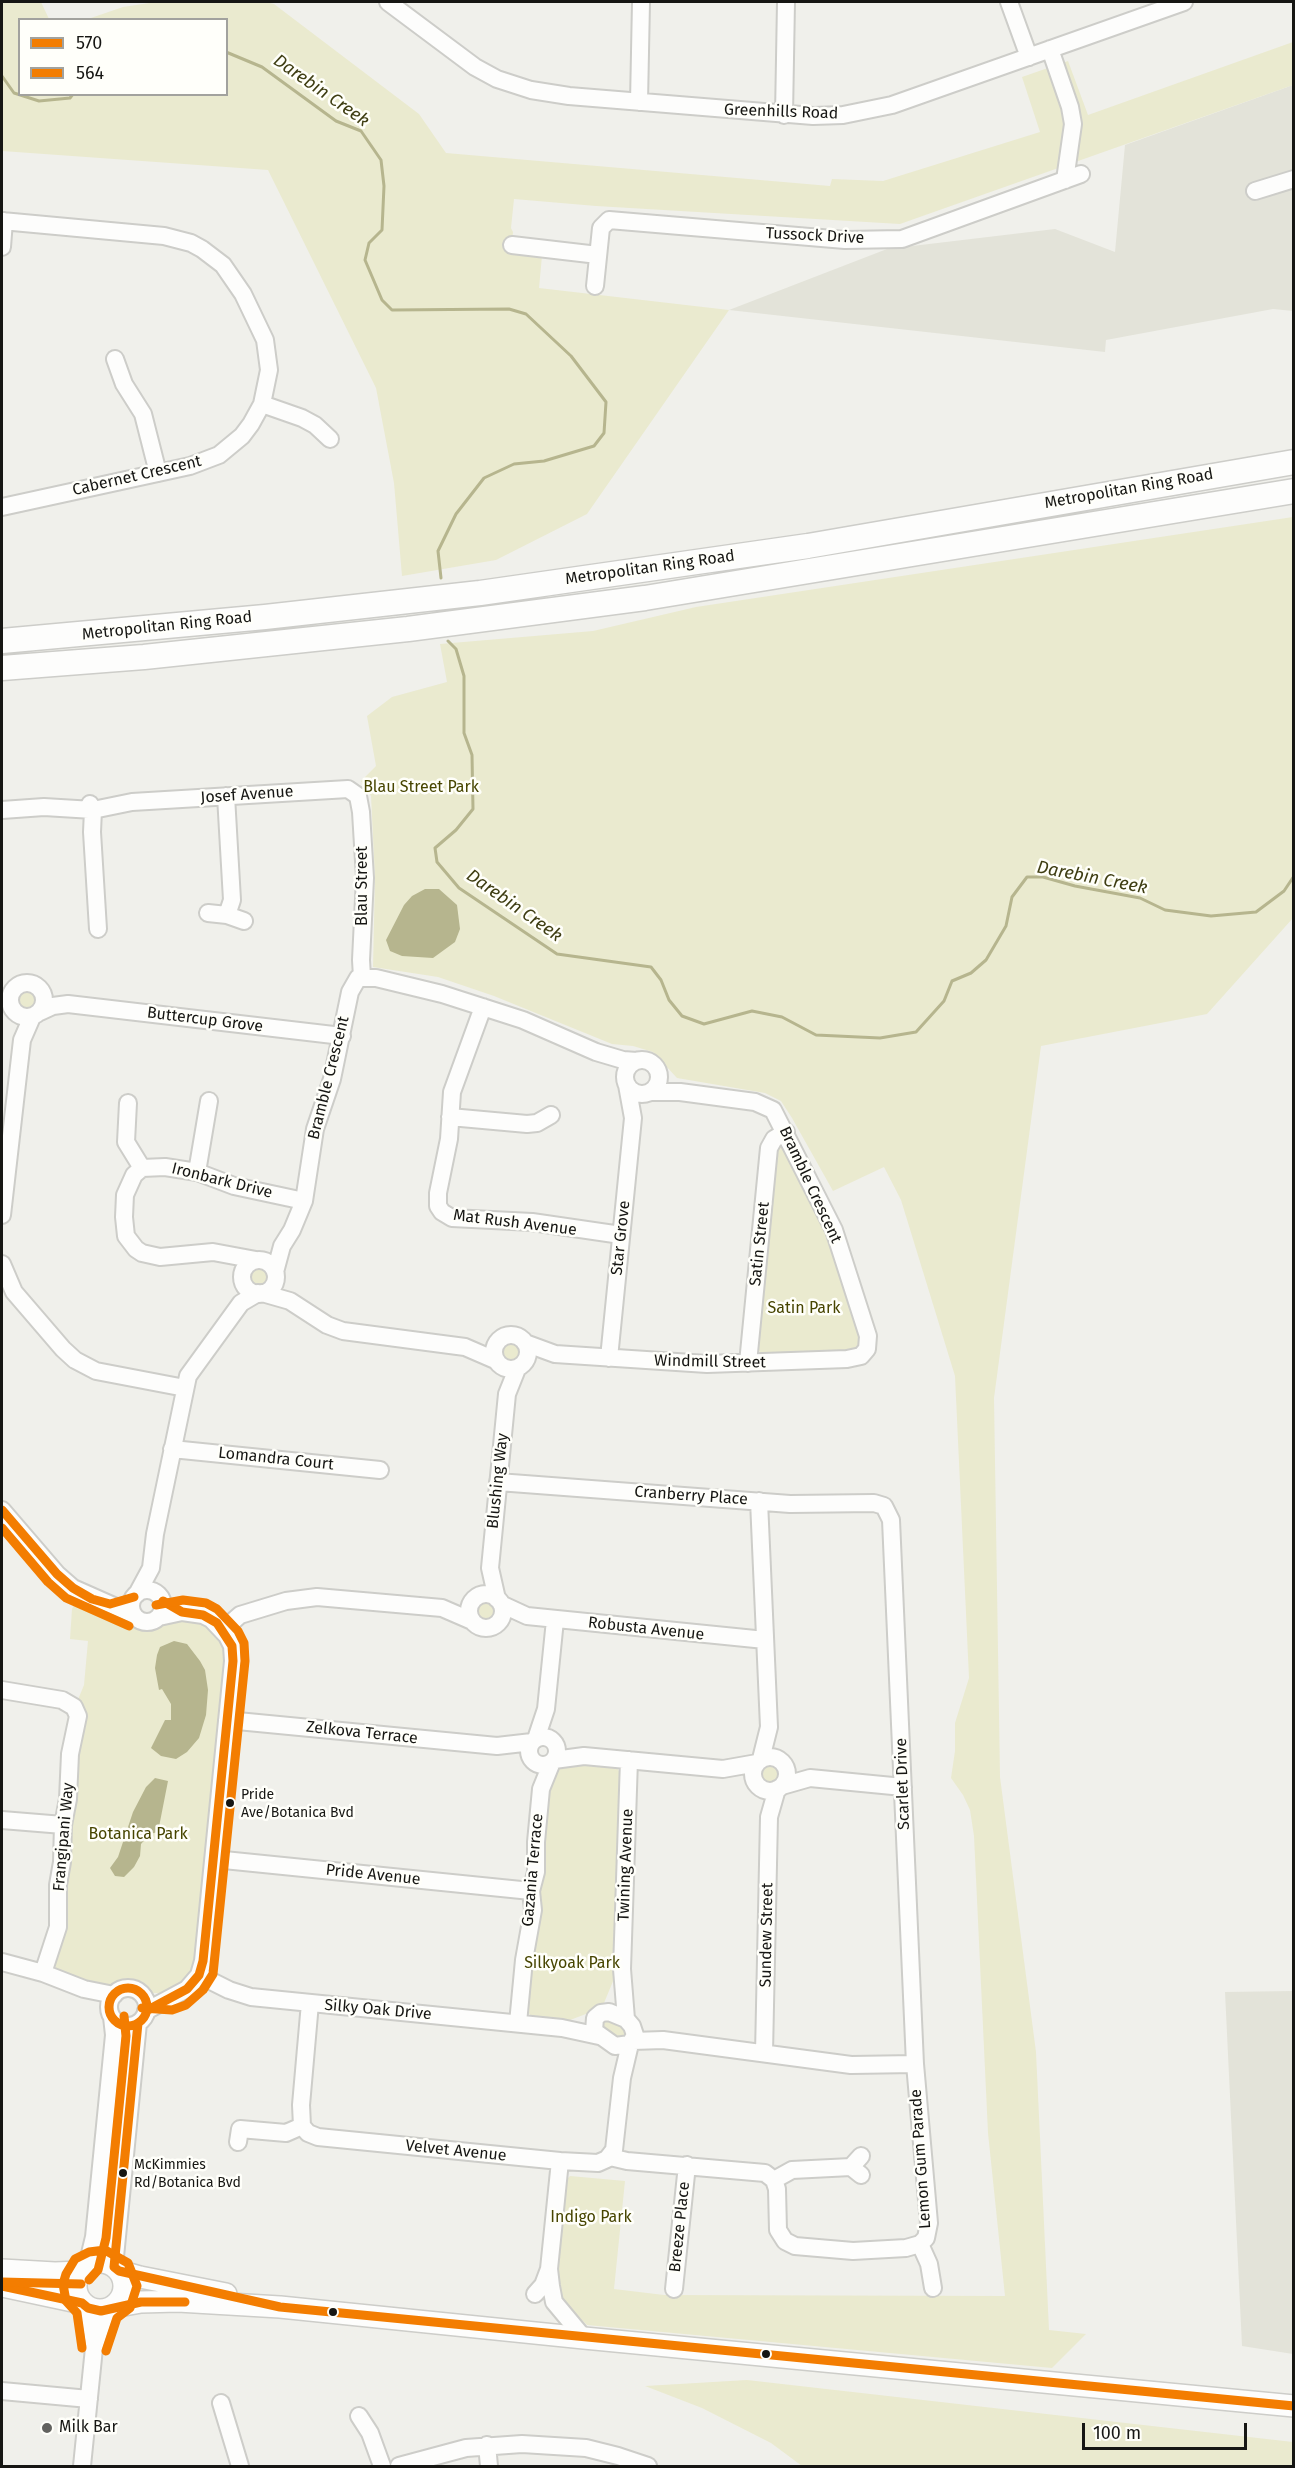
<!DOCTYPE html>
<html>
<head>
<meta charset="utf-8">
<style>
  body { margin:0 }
  #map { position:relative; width:1295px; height:2468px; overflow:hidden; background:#f0f0eb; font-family:"Fira Sans",sans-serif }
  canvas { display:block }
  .frame { position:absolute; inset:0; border:3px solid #161613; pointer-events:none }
  .legend { position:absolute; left:18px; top:18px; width:210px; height:78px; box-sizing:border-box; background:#fffffa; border:2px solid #a2a29e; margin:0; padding:8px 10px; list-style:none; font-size:18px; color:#161613 }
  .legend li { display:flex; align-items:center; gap:12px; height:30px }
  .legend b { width:30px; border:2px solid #a2a29e }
  .scale { position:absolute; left:1082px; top:2423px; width:165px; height:27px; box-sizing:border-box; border:3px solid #161613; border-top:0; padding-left:8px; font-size:18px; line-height:21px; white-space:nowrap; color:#161613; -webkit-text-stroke:4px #fffffa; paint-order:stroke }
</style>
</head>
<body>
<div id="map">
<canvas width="1295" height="2468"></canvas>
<div class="frame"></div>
<ul class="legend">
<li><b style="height:8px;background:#f37d01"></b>570</li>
<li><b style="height:8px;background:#f37d01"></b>564</li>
</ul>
<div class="scale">100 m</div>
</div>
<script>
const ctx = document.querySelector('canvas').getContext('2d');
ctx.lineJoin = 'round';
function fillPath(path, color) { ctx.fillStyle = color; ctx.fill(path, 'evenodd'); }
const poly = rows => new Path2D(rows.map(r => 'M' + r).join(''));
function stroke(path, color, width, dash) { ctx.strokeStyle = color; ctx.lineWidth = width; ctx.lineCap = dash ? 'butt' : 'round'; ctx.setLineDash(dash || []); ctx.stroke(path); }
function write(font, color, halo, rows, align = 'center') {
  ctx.font = font + ' "Fira Sans",sans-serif'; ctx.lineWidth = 5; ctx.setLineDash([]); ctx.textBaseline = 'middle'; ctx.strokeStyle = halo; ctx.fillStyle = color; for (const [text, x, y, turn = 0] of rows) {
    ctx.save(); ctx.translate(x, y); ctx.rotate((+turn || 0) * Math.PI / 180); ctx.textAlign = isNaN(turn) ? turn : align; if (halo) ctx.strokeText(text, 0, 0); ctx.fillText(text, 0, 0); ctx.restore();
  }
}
const built = poly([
  [1293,85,1293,311,1273,309,1106,340,1105,352,729,310,887,249,1055,229,1115,252,1125,145],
  [1293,1991,1294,1991,1293,2354,1242,2346,1225,1992]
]);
const green = poly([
  [2,2,41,2,49,19,20,20,20,94,226,94,226,20,88,19,123,7,156,2,266,2,274,4,419,114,446,153,830,186,832,179,883,181,1040,132,1022,77,1068,61,1088,115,1293,42,1293,85,900,224,596,206,514,199,511,228,513,232,511,252,542,256,539,288,729,310,587,514,496,560,402,576,394,483,376,388,268,170,2,151],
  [1293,517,1293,918,1207,1014,1041,1046,994,1398,1000,1777,1036,2052,1049,2330,1086,2334,1052,2368,587,2325,563,2302,555,2279,565,2181,570,2176,625,2181,614,2289,664,2295,1005,2296,988,2133,974,1836,970,1810,963,1795,951,1778,955,1751,955,1723,969,1678,955,1376,901,1200,884,1167,833,1191,792,1118,781,1101,765,1093,677,1078,653,1052,633,1046,612,1044,494,996,438,977,373,967,375,878,371,796,361,781,376,766,367,716,392,697,447,682,440,644,593,631,696,607],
  '16 1001a11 11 0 1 1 22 0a11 11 0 1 1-22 0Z',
  [781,1142,829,1234,861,1338,858,1349,853,1352,763,1355,755,1347,774,1147],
  '247 1277a11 11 0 1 1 22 0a11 11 0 1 1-22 0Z',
  '501 1352a10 10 0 1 1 20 0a10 10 0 1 1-20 0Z',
  [77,1599,91,1607,104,1610,141,1625,153,1625,179,1617,206,1623,224,1643,227,1665,223,1667,222,1686,224,1689,219,1744,216,1746,201,1888,196,1947,198,1951,190,1978,168,1993,149,1993,131,1986,109,1990,57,1970,54,1963,77,1702,84,1685,88,1641,70,1639,72,1609],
  '475 1611a11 11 0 1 1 22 0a11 11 0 1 1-22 0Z',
  [571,1761,616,1766,623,1778,616,1974,604,2003,591,2012,565,2022,533,2018,524,2008,538,1901,547,1783,555,1768],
  '760 1774a10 10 0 1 1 20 0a10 10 0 1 1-20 0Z',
  [609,2017,628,2030,626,2040,606,2034,599,2021],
  [747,2380,1293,2442,1293,2466,802,2466,771,2443,702,2408,645,2386]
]);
const water = poly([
  [425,889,439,889,457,905,460,929,455,942,433,958,402,956,390,951,386,940,404,905,412,896],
  [174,1641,187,1644,200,1661,205,1670,208,1690,206,1715,199,1738,187,1752,176,1759,161,1756,151,1748,165,1720,171,1720,171,1704,162,1689,159,1690,155,1668,157,1655,160,1647],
  [155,1778,168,1781,158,1832,150,1834,141,1844,140,1856,134,1867,124,1877,115,1876,110,1868,118,1857,133,1812,146,1787]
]);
const stream = poly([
  [226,52,262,67,336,121,361,131,381,160,384,186,382,230,369,243,365,260,382,300,392,310,509,309,526,314,571,356,606,402,604,433,594,446,544,461,514,464,484,478,456,514,438,551,441,578],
  [2,76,14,93,39,101,70,98,73,94],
  [448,641,456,649,464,676,464,733,472,755,473,809,456,830,435,848,437,862,459,888,557,954,651,967,661,980,669,1000,682,1016,704,1024,752,1011,782,1017,816,1035,880,1038,916,1032,944,1001,952,981,971,973,986,960,1006,926,1012,897,1027,877,1043,877,1075,886,1140,898,1165,910,1211,916,1256,912,1284,891,1294,876]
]);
const minor = poly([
  [388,2,475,67,497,79,531,90,569,96,813,116,843,115,892,105,1184,2],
  [1009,2,1029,57],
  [1050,49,1070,107,1073,124,1065,180],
  [639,102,641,2],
  [784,115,786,2],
  [1255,191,1294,179],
  [2,221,164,236,191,243,202,249,223,265,243,294,265,340,269,370,262,404,251,424,242,436,219,455,190,466,2,507],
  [512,245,598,255],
  [2,247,4,221],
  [595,286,601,228,609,220,845,240,902,239,1081,174],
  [115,359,124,384,143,414,158,473],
  [262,404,302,418,315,425,330,439],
  [226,796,232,900,227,915],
  [90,804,93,810,92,832,98,929],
  [2,810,44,807,93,810,132,802,348,789,358,796,361,812,365,878,361,960,362,977],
  [208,913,227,915,244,921],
  '10 1000a17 17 0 1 1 34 0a17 17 0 1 1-34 0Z',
  [483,1007,452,1092,449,1139,438,1193,438,1206,442,1212,452,1218,532,1222,621,1235],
  [40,1012,53,1006,68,1004,342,1036],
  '625 1077a17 17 0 1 1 34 0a17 17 0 1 1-34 0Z',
  [128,1103,126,1142,142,1168],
  [450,1117,527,1124,537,1123,551,1115],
  [197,1172,209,1101],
  [2,1215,22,1040,32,1017],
  [256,1260,213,1252,160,1257,142,1253,136,1249,126,1236,124,1217,125,1195,134,1175,142,1168,165,1167,197,1172,234,1186,304,1201],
  '242 1277a17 17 0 1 1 34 0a17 17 0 1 1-34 0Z',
  [2,1264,14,1292,63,1349,75,1360,96,1371,185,1388],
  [275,1272,282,1246,292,1230,304,1201,315,1129,332,1079,350,992,358,978,376,978,442,994,523,1020,596,1052,623,1060,637,1061],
  [262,1293,290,1301,327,1325,343,1331,465,1347,495,1360],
  '494 1352a17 17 0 1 1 34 0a17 17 0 1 1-34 0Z',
  [525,1343,555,1354,707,1364,847,1359,861,1356,867,1349,868,1336,834,1230,773,1110,755,1102,680,1092,650,1092],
  [609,1358,633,1118,627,1085],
  [748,1363,769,1148,774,1139,786,1132],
  [172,1449,380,1470],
  [498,1482,790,1504,874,1503,884,1506,891,1520,915,2064,929,2223,926,2238,920,2244,906,2248,853,2251,795,2246,785,2241,778,2230,777,2189,774,2180,765,2173,627,2161,610,2157],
  [759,1501,769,1727,761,1759],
  [2,1510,57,1574,73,1588,134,1615],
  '131 1606a16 16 0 1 1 32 0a16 16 0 1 1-32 0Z',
  [137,1594,151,1568,155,1534,188,1376,241,1303,258,1293],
  '469 1611a17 17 0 1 1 34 0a17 17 0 1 1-34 0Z',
  [497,1599,490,1568,507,1394,517,1369],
  [501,1604,527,1616,765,1640],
  [223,1630,240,1615,286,1601,317,1597,442,1608,472,1621],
  [2,1690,62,1700,74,1707,78,1716,70,1754,68,1799,63,1825,62,1862,58,1885,58,1927,43,1973],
  [227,1720,497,1746,532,1742],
  '529 1751a14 14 0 1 1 28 0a14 14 0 1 1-28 0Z',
  [536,1739,546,1709,555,1620],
  '753 1774a17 17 0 1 1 34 0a17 17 0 1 1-34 0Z',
  [554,1760,584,1756,723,1769,757,1763],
  [782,1786,810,1778,903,1787],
  [2,1820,63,1825],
  [214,1859,531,1891],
  [2,1962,43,1973,84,1989,114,1995],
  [199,1975,229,1990,251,1997,562,2028,599,2036],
  '109 2007a19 19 0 1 1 38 0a19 19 0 1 1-38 0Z',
  [146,2011,187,1989,199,1975,203,1961,233,1661,232,1646,227,1636,211,1619,203,1615,182,1612,159,1617],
  [609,2012,626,2019,632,2026,635,2035,630,2044,615,2046,594,2031,595,2018,601,2013,609,2012],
  [626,2019,622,1969,629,1760],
  [518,2023,524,1960,533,1910,531,1891,536,1872,536,1842,541,1789,552,1762],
  [633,2041,663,2040,851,2065,915,2064],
  [764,2053,769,1817,777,1789],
  [302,2126,301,2105,310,2003],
  [238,2142,240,2129,286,2133,302,2126,308,2133,318,2137,560,2161,598,2163,607,2159,614,2150,622,2078,630,2044],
  [560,2161,549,2269,551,2286,554,2302,584,2338],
  [861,2175,851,2167,861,2156],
  [774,2180,792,2170,851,2167],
  [920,2244,929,2264,933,2288],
  [87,2266,94,2237,114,2035,112,2017],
  [114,2267,138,2023],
  [674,2289,687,2165],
  [535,2294,543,2285,549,2269],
  [88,2308,94,2344],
  [2,2391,89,2399],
  [221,2403,240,2466],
  [359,2416,370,2433,382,2466],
  [487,2445,489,2466],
  [82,2466,94,2348,107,2310],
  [399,2466,466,2448,522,2444,586,2448,618,2456,648,2466]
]);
const major = poly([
  '76 2286a24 24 0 1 1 48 0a24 24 0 1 1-48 0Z',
  [2,2270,55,2273,81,2272],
  [119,2271,140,2277,226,2294],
  [2,2286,82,2303],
  [113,2307,141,2302,178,2301,280,2307,584,2338,1294,2406]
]);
const highway = poly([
  [2,641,265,617,480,593,808,546,1294,462],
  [2,668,144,657,408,629,645,598,1294,491]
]);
const bus1 = poly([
  [2,1510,57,1574,73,1588,92,1599,110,1604,134,1597],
  '109 2007a19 19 0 1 1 38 0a19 19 0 1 1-38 0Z',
  [146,2011,187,1989,199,1975,203,1961,233,1661,232,1646,217,1623,203,1615,182,1612,163,1601],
  [138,2023,114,2267,119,2271,280,2307,1294,2406],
  [2,2286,82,2303,88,2308,101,2311,141,2302,185,2302]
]);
const bus2 = poly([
  [2,1528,48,1582,66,1598,129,1626],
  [142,2008,172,2010,186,2005,203,1990,213,1974,245,1661,244,1643,238,1631,217,1609,206,1603,183,1600,156,1605],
  [89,2280,98,2270,106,2238,126,2036,124,2016],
  [2,2282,81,2284],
  [82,2348,77,2313,66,2301,63,2284,66,2274,75,2259,89,2252,105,2250,128,2263,137,2286,130,2308,117,2318,106,2351]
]);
const markers = [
  [230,1803,5,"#161613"],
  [123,2173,5,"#161613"],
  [333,2312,5,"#161613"],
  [766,2354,5,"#161613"],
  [47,2428,6,"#62625f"]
];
const busNames = [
  ["Pride",241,1795],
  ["Ave/Botanica Bvd",241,1813],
  ["McKimmies",134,2165],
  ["Rd/Botanica Bvd",134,2183]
];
const streetNames = [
  ["Greenhills Road",781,112,2],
  ["Tussock Drive",815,236,3],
  ["Cabernet Crescent",137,476,-13],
  ["Metropolitan Ring Road",1129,489,-10],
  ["Metropolitan Ring Road",650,568,-8],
  ["Metropolitan Ring Road",167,626,-6],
  ["Josef Avenue",247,795,-4],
  ["Blau Street",363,886,-90],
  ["Buttercup Grove",205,1020,7],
  ["Bramble Crescent",329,1078,-76],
  ["Ironbark Drive",222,1181,14],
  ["Bramble Crescent",810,1185,65],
  ["Mat Rush Avenue",515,1223,7],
  ["Star Grove",621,1238,-84],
  ["Satin Street",760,1244,-84],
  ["Windmill Street",710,1362,1],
  ["Lomandra Court",276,1459,6],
  ["Blushing Way",498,1481,-84],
  ["Cranberry Place",691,1496,4],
  ["Robusta Avenue",646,1629,6],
  ["Zelkova Terrace",362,1733,6],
  ["Scarlet Drive",903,1784,-92],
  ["Frangipani Way",64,1837,-85],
  ["Twining Avenue",626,1865,-88],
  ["Gazania Terrace",533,1870,-85],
  ["Pride Avenue",373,1875,6],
  ["Sundew Street",767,1935,-89],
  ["Silky Oak Drive",378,2010,5],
  ["Velvet Avenue",456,2151,6],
  ["Lemon Gum Parade",921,2159,-94],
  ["Breeze Place",680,2227,-84]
];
const parkNames = [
  ["Blau Street Park",421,788],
  ["Satin Park",804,1309],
  ["Botanica Park",138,1835],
  ["Silkyoak Park",572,1964],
  ["Indigo Park",591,2218]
];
const poiNames = [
  ["Milk Bar",59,2428]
];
const waterNames = [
  ["Darebin Creek",321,91,35],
  ["Darebin Creek",1092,878,11],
  ["Darebin Creek",514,906,35]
];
fillPath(built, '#e3e3d9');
fillPath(green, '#eaeacf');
fillPath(water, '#b6b58e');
stroke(stream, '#b6b58e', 3);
stroke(minor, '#cdcdc9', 20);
stroke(major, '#cdcdc9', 24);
stroke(highway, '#cdcdc9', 27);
stroke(minor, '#fdfdfc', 16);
stroke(major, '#fdfdfc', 21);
stroke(highway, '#fdfdfc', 24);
stroke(bus1, '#f37d01', 9);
stroke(bus2, '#f37d01', 9);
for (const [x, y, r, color] of markers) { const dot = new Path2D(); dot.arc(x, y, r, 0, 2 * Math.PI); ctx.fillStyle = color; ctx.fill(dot); stroke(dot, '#fffffa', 2); }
write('14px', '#161613', '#fffffa', busNames, 'left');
write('16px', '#161613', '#fffffa', streetNames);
write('16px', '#474500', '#fffffa', parkNames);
write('16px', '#161613', '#fffffa', poiNames, 'left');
write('italic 18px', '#3f3e13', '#fffffa', waterNames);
</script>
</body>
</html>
